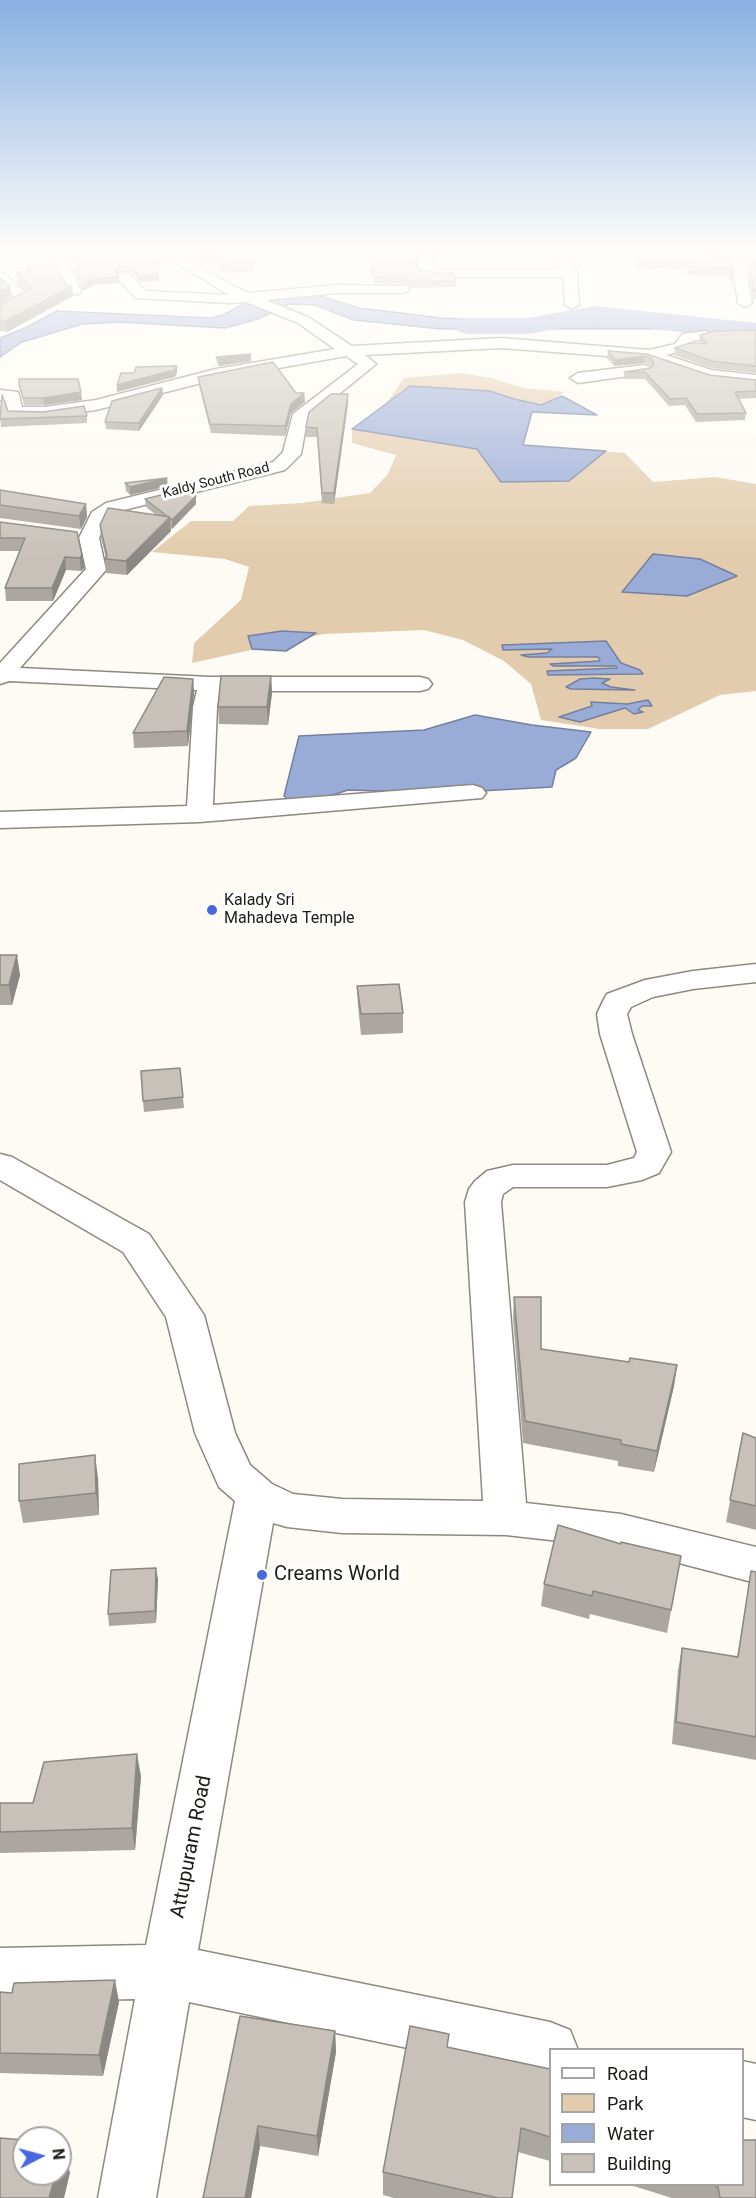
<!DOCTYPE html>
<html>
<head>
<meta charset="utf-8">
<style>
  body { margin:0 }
  #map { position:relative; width:756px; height:2198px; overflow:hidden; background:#fefbf5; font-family:Roboto,sans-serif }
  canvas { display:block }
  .legend { position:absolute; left:549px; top:2048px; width:195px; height:138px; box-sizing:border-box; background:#fff; border:2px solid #a5a4a3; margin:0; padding:8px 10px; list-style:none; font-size:18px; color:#1d1b18 }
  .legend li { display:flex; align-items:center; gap:12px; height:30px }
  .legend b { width:30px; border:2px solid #a5a4a3 }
  .north { position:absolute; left:12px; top:2126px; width:60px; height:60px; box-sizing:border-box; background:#fff; border:2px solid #a5a4a3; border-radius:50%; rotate:84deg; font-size:16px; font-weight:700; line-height:24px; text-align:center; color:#1d1b18 }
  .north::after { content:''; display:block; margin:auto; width:21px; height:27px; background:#4769dc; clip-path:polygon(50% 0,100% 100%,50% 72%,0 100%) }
</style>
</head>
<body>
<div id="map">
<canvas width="756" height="2198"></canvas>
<ul class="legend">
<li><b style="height:8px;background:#fff"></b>Road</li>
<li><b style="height:16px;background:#e3ccad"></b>Park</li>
<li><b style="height:16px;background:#99abd7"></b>Water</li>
<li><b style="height:16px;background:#c7c1b9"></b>Building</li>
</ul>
<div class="north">N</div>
</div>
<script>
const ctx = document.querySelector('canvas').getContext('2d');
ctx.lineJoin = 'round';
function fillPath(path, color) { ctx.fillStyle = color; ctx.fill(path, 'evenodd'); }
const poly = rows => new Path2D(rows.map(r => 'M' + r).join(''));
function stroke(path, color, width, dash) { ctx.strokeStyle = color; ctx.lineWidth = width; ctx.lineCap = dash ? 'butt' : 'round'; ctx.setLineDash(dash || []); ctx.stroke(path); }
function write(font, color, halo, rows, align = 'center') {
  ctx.font = font + ' Roboto,sans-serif'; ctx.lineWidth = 6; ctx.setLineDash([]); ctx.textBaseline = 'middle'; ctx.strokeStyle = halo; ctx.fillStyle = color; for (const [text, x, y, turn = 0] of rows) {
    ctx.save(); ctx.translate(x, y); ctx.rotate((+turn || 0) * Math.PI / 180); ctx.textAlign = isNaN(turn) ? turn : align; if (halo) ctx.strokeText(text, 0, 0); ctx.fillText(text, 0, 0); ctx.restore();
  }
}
const green = poly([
  [461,373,491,378,523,388,565,392,532,412,523,445,625,453,653,482,715,477,756,484,756,691,720,695,648,729,600,729,541,720,531,684,504,661,463,640,424,630,324,634,192,663,194,643,241,600,249,567,225,559,152,552,191,521,233,521,249,506,302,503,370,493,388,474,396,455,352,443,352,429,386,404,404,378]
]);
const water = poly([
  [314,294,359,308,442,318,501,321,701,322,756,326,756,335,671,329,441,329,354,320,315,305,289,304,258,319,225,328,119,322,82,324,22,342,0,357,0,338,25,328,57,311,211,318,225,314,247,302,314,294],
  [410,386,490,391,514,399,541,405,562,396,597,415,532,412,523,445,606,451,569,481,501,482,477,449,352,429,410,386],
  [653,554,700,559,737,576,687,596,622,592,653,554],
  [282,631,316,633,286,651,252,649,248,636,282,631],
  [606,641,621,663,640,670,643,674,548,675,547,671,617,668,616,666,553,666,550,664,600,661,598,657,528,657,521,655,547,653,552,649,503,650,502,645,606,641],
  [594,678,610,679,602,683,611,687,635,690,571,689,566,687,580,679,594,678],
  [648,700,652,706,642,706,638,710,643,712,634,714,625,708,580,722,559,717,592,706,591,702,627,704,648,700],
  [475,715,532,725,591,732,576,758,556,770,552,787,444,793,348,790,296,807,284,796,299,736,424,730,475,715]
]);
const river = poly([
  [596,306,756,323,756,341,596,322,527,334,469,334,459,332,455,326,459,320,469,318,527,318,596,306]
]);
const minor = poly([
  [50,251,62,251,81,291,79,294,69,294,67,291,50,251],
  [160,251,174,251,235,287,249,293,337,285,407,286,409,289,407,292,402,293,337,293,266,300,308,317,352,346,501,338,649,350,675,344,682,334,706,331,713,335,711,338,692,341,685,350,666,355,711,370,756,375,756,385,709,380,647,359,501,348,365,355,376,364,307,420,301,454,285,470,120,511,107,519,99,538,106,570,20,668,210,677,420,677,428,679,432,684,428,689,420,691,220,691,217,707,213,805,473,785,482,788,486,793,482,798,200,822,0,828,0,812,187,806,193,707,197,690,9,681,0,684,0,663,86,569,79,538,92,512,106,503,273,462,283,452,293,414,358,364,346,356,217,379,96,410,44,417,9,416,5,400,0,400,0,390,18,392,22,407,44,407,96,400,216,369,335,349,298,323,246,302,229,303,136,298,119,280,117,277,119,274,129,274,145,291,229,295,161,254,160,251],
  [420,251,432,251,432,268,436,269,561,269,555,255,557,252,567,252,577,273,579,305,572,309,565,305,563,277,436,277,420,273,418,270,420,251],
  [638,251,677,251,756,259,756,267,745,266,752,303,745,307,738,303,732,264,644,255,638,251],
  [0,273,5,274,31,298,0,313,0,304,15,297,0,284,0,273],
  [644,365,650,367,652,370,650,373,578,383,570,378,578,373,644,365],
  [756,964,756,982,693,989,653,997,631,1007,627,1014,632,1034,671,1152,659,1173,642,1180,607,1187,513,1187,503,1194,501,1202,526,1503,621,1514,756,1547,756,1583,621,1548,506,1535,342,1533,287,1527,273,1523,198,1950,550,2022,570,2030,578,2050,550,2050,550,2078,189,2002,156,2198,98,2198,135,1999,0,2002,0,1948,146,1945,235,1501,219,1487,195,1433,166,1317,123,1252,0,1180,0,1154,12,1157,149,1234,204,1315,235,1433,250,1465,272,1484,293,1494,342,1499,483,1501,465,1202,469,1189,475,1181,487,1171,513,1165,607,1165,634,1158,637,1152,600,1034,597,1014,603,1001,607,994,645,980,693,971,756,964],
  [742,2061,756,2064,756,2120,742,2117,742,2061]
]);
const wall = poly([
  [66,251,159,251,159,281,140,282,131,272,119,272,117,275,119,283,94,285,83,291,76,275,75,269,79,269],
  [186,251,252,251,254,272,221,273,219,262,200,263],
  [373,251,418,251,416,265,418,268,456,281,456,287,411,288,407,284,375,283,370,270,370,264],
  [636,251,731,257,734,276,733,285,727,276,687,275,687,270,635,268],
  [695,251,756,251,756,257],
  [749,261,756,261,756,299,753,299,748,269],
  [16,272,72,286,73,296,7,332,0,331,0,305,26,291,17,282],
  [756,330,756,373,711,368,674,355,675,348,700,343,699,342,700,335],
  [608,351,647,354,709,375,756,380,756,398,738,399,746,413,745,420,696,422,685,405,669,406,645,379,624,379,624,372,651,368,652,367,651,365,644,363,614,366,607,358],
  [251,354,251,361,219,366,217,363,216,357],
  [198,377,296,393,304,393,305,402,291,413,285,436,211,433,199,386],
  [19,384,81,392,82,400,44,405,24,405],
  [162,388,163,395,139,431,106,429,105,422],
  [348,404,334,504,322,503,317,437,306,437,306,427],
  [8,411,43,412,87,416,87,423,1,427,0,416],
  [125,483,168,486,130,495,126,491],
  [0,490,86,504,87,517,81,529,0,518],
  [196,496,196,504,172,529,170,527,171,531,127,575,106,573,105,559,106,558,101,538,100,525,156,515,146,507,145,499],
  [0,522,77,532,84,568,81,571,66,570,53,601,6,601,5,588,20,551,0,551],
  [271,676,272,693,268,725,219,724,218,707],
  [193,679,194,694,188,746,134,748,133,733],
  [0,955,20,975,12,1005,0,1005],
  [357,986,403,1013,403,1033,361,1035,358,1006],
  [180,1068,184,1108,144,1112,143,1101],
  [514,1297,541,1349,629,1362,677,1365,674,1386,654,1472,618,1466,618,1461,523,1443,513,1318],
  [743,1433,756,1438,756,1530,726,1522],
  [98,1478,99,1515,23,1523,19,1501],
  [621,1544,681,1556,667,1633,590,1614,589,1619,541,1606,544,1584],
  [751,1571,756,1572,756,1760,672,1744,678,1670,682,1648,737,1657],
  [158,1579,156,1623,109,1626,108,1614],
  [141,1776,135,1850,0,1853,0,1803,33,1803],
  [0,1992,119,2002,103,2076,0,2073],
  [240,2016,335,2031,336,2052,318,2156,260,2146,251,2198,203,2198],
  [448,2048,550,2069,550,2161,518,2152,512,2198,394,2198,383,2195,383,2172],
  [627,2184,742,2184,756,2198,672,2198]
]);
const shadedWall = poly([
  [159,251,159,281,140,282,139,276],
  [219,254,219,262,200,263,199,255],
  [118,266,119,272,116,277,119,277,119,283,94,285,83,291,82,285,93,279,115,272],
  [10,286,11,296,0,303,0,292],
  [72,286,73,296,7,332,6,321],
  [251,354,251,361,219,366,219,359],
  [644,356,644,363,614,366,614,360],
  [177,366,177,373,175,377,117,392,117,385],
  [162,388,163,395,139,431,139,423],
  [81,392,82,400,44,405,43,398],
  [304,393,305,402,291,413,285,436,285,426,291,404],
  [348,394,348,404,334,504,334,493],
  [167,478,168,486,130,495,130,487],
  [196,496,196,504,172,529,172,520],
  [86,504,87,517,81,529,79,516],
  [170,517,171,531,127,575,126,561],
  [82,555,84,568,81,571,80,558],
  [65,557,66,570,53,601,52,588],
  [271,676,272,693,268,725,267,707],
  [193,679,194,694,188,746,187,731],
  [17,955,20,975,12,1005,9,985],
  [677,1365,674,1386,654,1472,657,1451],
  [95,1455,98,1478,99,1515,96,1493],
  [156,1568,158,1579,156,1623,155,1611],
  [137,1754,141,1776,135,1850,132,1828],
  [115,1980,119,2002,103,2076,99,2055],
  [335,2031,336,2052,318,2156,317,2136],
  [258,2126,260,2146,251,2198,245,2198],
  [63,2145,70,2173,64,2198,49,2198,56,2174,60,2174,60,2157]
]);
const building = poly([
  [69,251,159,251,158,275,139,276,130,266,118,266,115,272,119,277,93,279,82,285,75,269,82,269,69,251],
  [194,251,252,251,254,264,220,265,219,254,199,255,194,251],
  [373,251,417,251,416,264,418,268,436,273,454,273,456,281,411,282,407,278,375,277,370,264,373,251],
  [636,251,664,251,731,257,734,276,728,268,688,266,688,261,635,259,636,251],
  [749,261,756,261,756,291,754,290,749,261],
  [29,266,57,266,66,285,72,286,6,321,0,320,0,305,32,288,16,272,26,272,29,266],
  [0,278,10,286,0,292,0,278],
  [756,330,756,366,712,361,675,348,689,343,707,344,700,335,714,331,756,330],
  [608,351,647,354,709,375,756,380,756,391,735,392,746,413,697,414,686,398,670,399,645,372,624,372,651,368,654,364,651,358,644,356,614,360,608,351],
  [251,354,219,359,216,357,251,354],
  [273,362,296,393,304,393,291,404,285,426,210,424,198,377,273,362],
  [177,366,174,370,117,385,121,373,134,373,136,367,177,366],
  [19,379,78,379,81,392,43,398,23,398,19,384,19,379],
  [162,388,139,423,105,422,112,401,162,388],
  [331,394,348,394,334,493,322,493,317,428,306,427,309,412,331,394],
  [2,395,8,411,43,412,84,406,87,416,0,419,2,395],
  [167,478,130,487,125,483,167,478],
  [185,489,196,496,172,520,145,499,185,489],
  [0,490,86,504,79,516,0,505,0,490],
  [108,508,170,517,126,561,105,559,107,556,100,525,108,508],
  [0,522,77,532,82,555,80,558,65,557,52,588,5,588,25,538,0,538,0,522],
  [221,676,271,676,267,707,218,707,221,676],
  [164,677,193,679,187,731,133,733,164,677],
  [0,955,17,955,9,985,0,985,0,955],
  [399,984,403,1013,361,1014,357,986,399,984],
  [180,1068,183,1097,143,1101,141,1071,180,1068],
  [514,1297,541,1297,541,1349,629,1362,630,1358,677,1365,657,1451,621,1444,621,1440,525,1421,514,1297],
  [743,1433,756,1438,756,1506,730,1500,743,1433],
  [95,1455,96,1493,19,1501,19,1464,95,1455],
  [558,1525,621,1544,621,1542,681,1556,671,1610,593,1591,592,1596,544,1584,558,1525],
  [156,1568,155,1611,108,1614,111,1570,156,1568],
  [751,1571,756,1572,756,1737,676,1722,682,1648,738,1657,751,1571],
  [137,1754,132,1828,0,1832,0,1803,33,1803,44,1762,137,1754],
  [115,1980,99,2055,0,2053,0,1992,12,1993,14,1983,115,1980],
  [240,2016,335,2031,317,2136,258,2126,245,2198,203,2198,240,2016],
  [410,2026,449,2034,447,2047,550,2069,550,2137,521,2128,512,2198,498,2198,383,2172,410,2026],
  [0,2138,24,2140,24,2174,56,2174,49,2198,0,2198,0,2138],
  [742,2140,756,2140,756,2198,720,2198,718,2187,711,2184,742,2184,742,2140],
  [60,2145,63,2145,60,2157,60,2145]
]);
const markers = [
  [212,910,6,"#4769dc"],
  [262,1575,6,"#4769dc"]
];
const farStreetnames = [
  ["Kaldy South Road",216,481,-14]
];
const poiNames = [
  ["Kalady Sri",224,901],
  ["Mahadeva Temple",224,919]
];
const nearPoinames = [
  ["Creams World",274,1575]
];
const nearStreetnames = [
  ["Attupuram Road",192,1847,-79]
];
fillPath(green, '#e3ccad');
fillPath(water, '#99abd7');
stroke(water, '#74809e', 1.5);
fillPath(river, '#99abd7');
stroke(minor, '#8d8880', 3);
fillPath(minor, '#fff');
fillPath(wall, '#aba69f');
fillPath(shadedWall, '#8b8782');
fillPath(building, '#c7c1b9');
stroke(building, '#8b8782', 1.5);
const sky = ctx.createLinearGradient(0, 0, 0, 558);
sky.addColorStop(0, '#88b0e1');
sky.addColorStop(0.45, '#fffdfa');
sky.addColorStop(1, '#fffdfa00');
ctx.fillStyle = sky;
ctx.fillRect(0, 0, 756, 558);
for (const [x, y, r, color] of markers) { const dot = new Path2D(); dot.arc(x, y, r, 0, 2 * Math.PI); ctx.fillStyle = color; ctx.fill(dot); stroke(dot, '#fff', 2); }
write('14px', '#1d1b18', '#fff', farStreetnames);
write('16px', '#1d1b18', '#fff', poiNames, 'left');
write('20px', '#1d1b18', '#fff', nearPoinames, 'left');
write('20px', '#1d1b18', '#fff', nearStreetnames);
</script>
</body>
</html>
